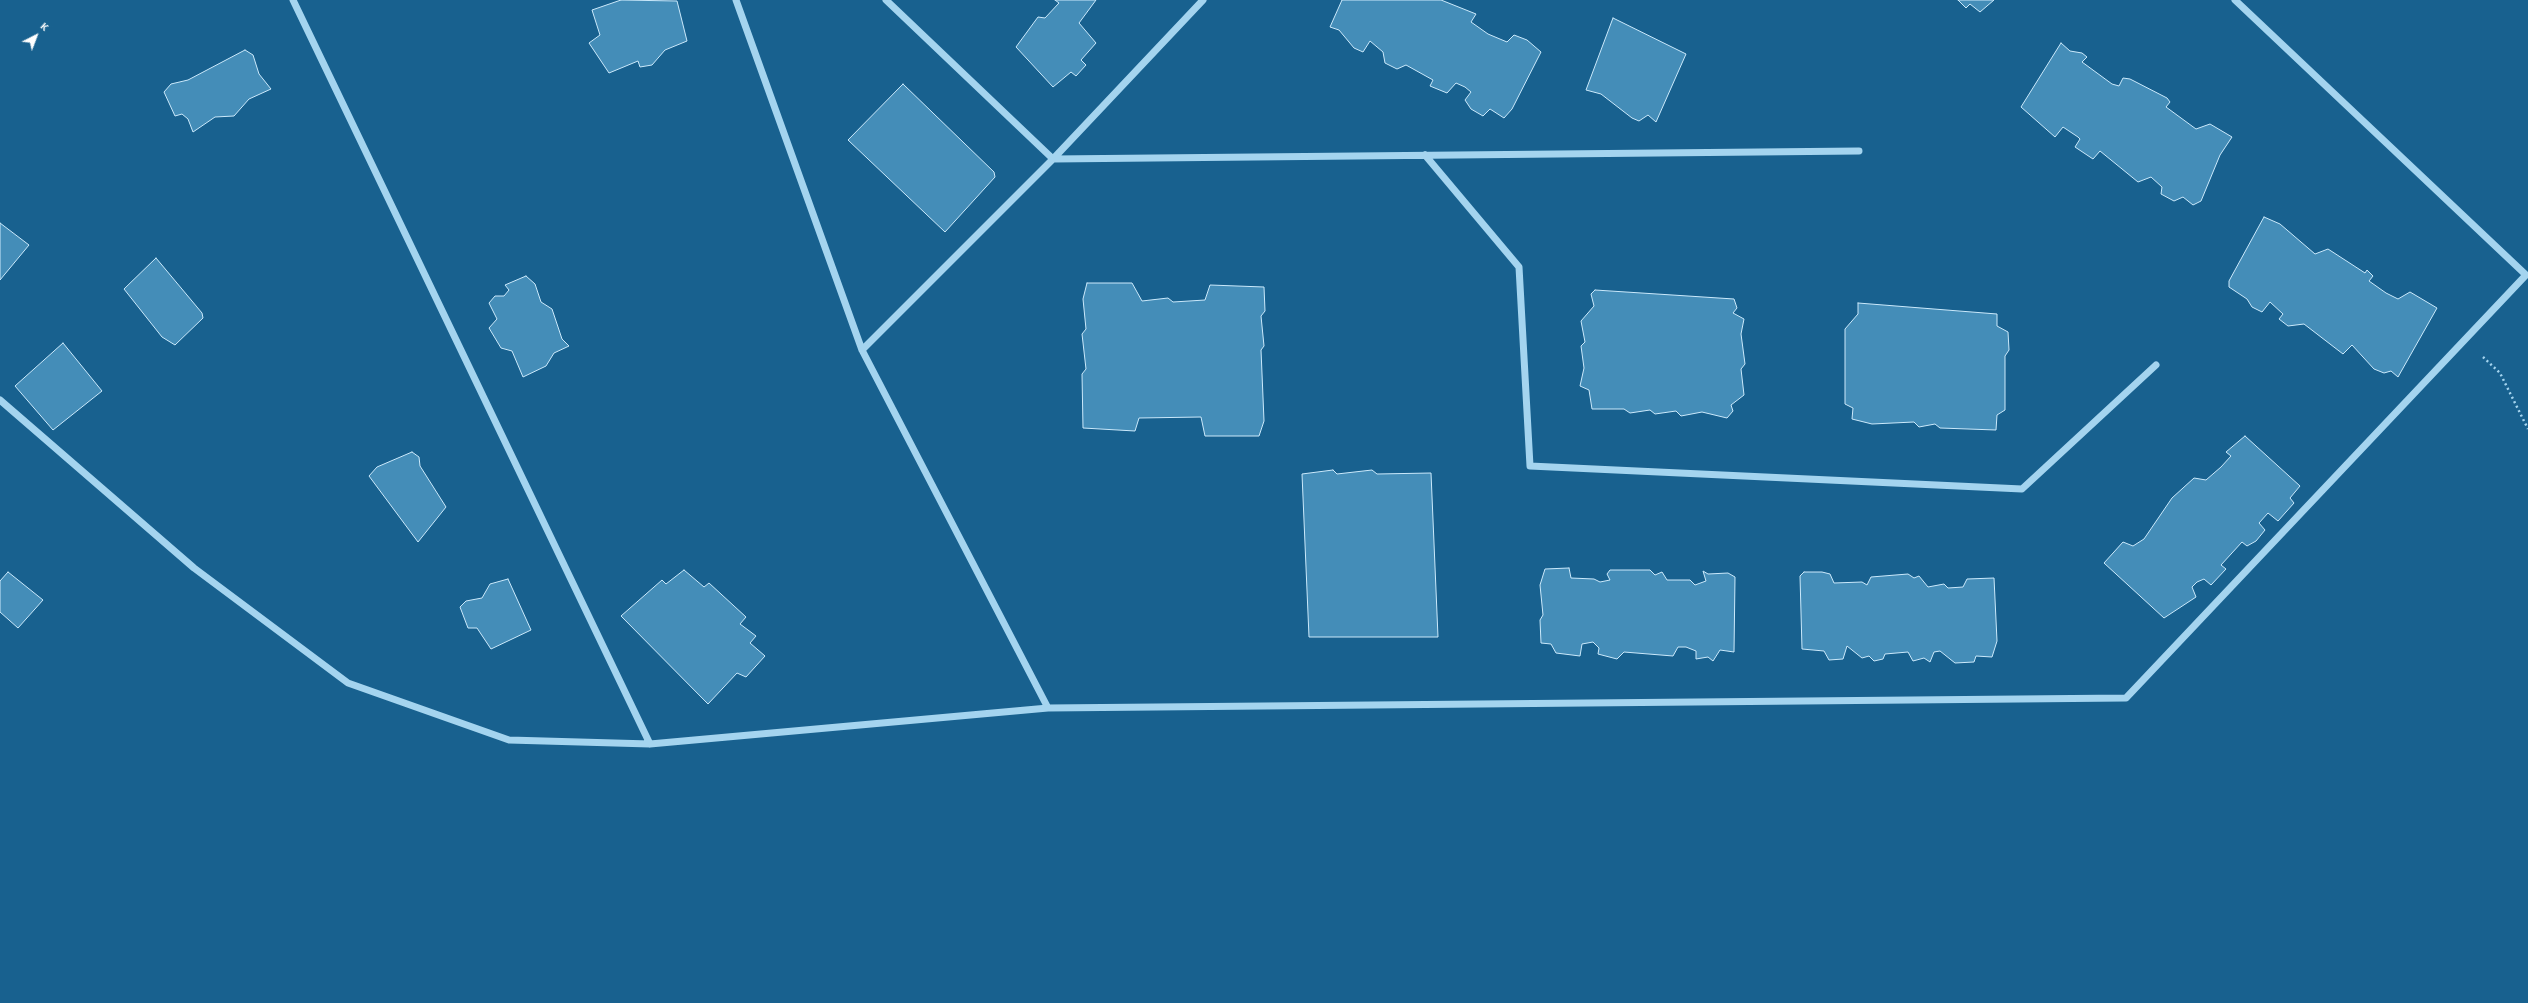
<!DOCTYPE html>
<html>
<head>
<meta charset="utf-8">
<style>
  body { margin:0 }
  #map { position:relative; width:2528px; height:1003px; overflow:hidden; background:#18618f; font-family:"Alegreya Sans",sans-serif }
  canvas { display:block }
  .north { position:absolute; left:16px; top:16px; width:40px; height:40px; -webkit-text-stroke:3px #18618f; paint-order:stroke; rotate:42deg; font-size:11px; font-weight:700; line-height:16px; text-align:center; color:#fff }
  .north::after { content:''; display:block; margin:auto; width:14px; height:18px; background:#fff; clip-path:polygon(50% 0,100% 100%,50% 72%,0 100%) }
</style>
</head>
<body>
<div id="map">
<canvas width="2528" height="1003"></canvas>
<div class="north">K</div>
</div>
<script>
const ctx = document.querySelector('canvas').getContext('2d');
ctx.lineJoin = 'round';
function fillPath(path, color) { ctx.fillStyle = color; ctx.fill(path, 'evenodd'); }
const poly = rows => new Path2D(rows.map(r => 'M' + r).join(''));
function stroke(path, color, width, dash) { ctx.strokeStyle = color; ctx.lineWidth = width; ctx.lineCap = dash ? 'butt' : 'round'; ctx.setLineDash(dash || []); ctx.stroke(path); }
const building = poly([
  [621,0,677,1,687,41,665,50,652,65,640,67,638,61,609,73,589,43,600,35,592,10,621,0],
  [1055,0,1096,0,1079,23,1096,43,1081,60,1086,65,1076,76,1071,72,1053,87,1016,47,1038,17,1045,18,1059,3,1055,0],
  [1342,0,1441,0,1476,14,1471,22,1488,34,1507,42,1514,35,1527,40,1541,52,1512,109,1504,118,1490,109,1483,116,1471,109,1465,100,1471,92,1465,87,1456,83,1447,93,1430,86,1433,80,1406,65,1397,69,1385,63,1383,52,1370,41,1363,52,1354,48,1339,30,1330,27,1342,0],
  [1958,0,1994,0,1980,12,1970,4,1966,8,1958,0],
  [1613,18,1686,54,1656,122,1648,115,1639,121,1632,118,1601,94,1586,90,1613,18],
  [2061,43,2070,51,2082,53,2087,57,2082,62,2112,84,2119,86,2123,78,2130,79,2167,98,2170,102,2166,107,2196,129,2210,124,2232,137,2220,155,2201,201,2193,205,2183,197,2174,201,2161,194,2162,187,2151,177,2138,182,2100,151,2093,159,2075,147,2080,139,2078,137,2063,127,2055,137,2021,107,2061,43],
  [245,50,253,55,259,74,271,89,249,99,234,116,215,117,193,132,188,119,182,114,175,116,164,92,171,84,188,80,245,50],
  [903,84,994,172,995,177,945,232,848,140,903,84],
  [2264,217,2280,224,2315,254,2328,249,2365,273,2367,270,2373,276,2369,281,2386,293,2398,299,2410,292,2437,308,2398,377,2391,371,2384,373,2374,369,2352,345,2343,354,2304,324,2288,326,2279,319,2283,314,2270,302,2262,312,2252,307,2247,299,2229,287,2229,281,2264,217],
  [0,223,29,245,0,280,0,223],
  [156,258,202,313,203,318,175,345,162,337,124,289,156,258],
  [526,276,535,284,541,302,552,309,562,339,569,346,554,353,546,366,523,377,512,351,501,348,489,328,497,319,489,303,495,296,504,296,509,290,505,285,526,276],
  [1087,283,1132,283,1142,301,1168,298,1173,302,1205,300,1210,285,1264,287,1265,311,1261,316,1264,346,1261,350,1264,421,1259,436,1205,436,1201,417,1139,418,1135,431,1083,428,1082,374,1086,369,1082,334,1086,329,1083,299,1087,283],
  [1595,290,1734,299,1737,308,1733,313,1744,319,1741,334,1745,364,1741,369,1744,395,1731,405,1733,411,1727,418,1702,412,1681,416,1676,411,1655,414,1650,410,1630,413,1624,409,1592,409,1589,390,1580,386,1584,368,1581,346,1585,342,1581,321,1594,306,1591,294,1595,290],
  [1858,303,1997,314,1997,326,2008,332,2009,350,2005,356,2005,410,1997,415,1996,430,1940,428,1935,424,1919,427,1914,422,1872,424,1852,419,1853,408,1845,404,1845,329,1858,314,1858,303],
  [63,343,102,391,53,430,15,386,63,343],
  [2245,436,2300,486,2290,498,2294,503,2278,521,2268,513,2259,523,2265,530,2256,541,2247,546,2242,542,2221,565,2226,569,2211,585,2204,579,2197,582,2192,587,2196,597,2164,618,2104,563,2123,542,2133,546,2144,539,2172,498,2194,478,2206,480,2221,467,2231,456,2226,452,2245,436],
  [412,452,419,457,420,466,446,507,418,542,369,476,377,467,412,452],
  [1333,470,1337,474,1372,470,1377,474,1431,473,1438,637,1309,637,1302,474,1333,470],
  [1569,568,1571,578,1594,579,1600,582,1610,580,1607,574,1610,570,1650,570,1655,575,1662,572,1667,580,1690,580,1695,585,1706,581,1703,571,1708,574,1728,573,1735,577,1734,652,1720,650,1713,661,1708,657,1696,659,1696,651,1686,647,1678,647,1673,656,1624,652,1617,659,1598,654,1599,648,1593,642,1582,644,1580,656,1556,653,1551,644,1541,643,1540,620,1543,615,1540,585,1545,569,1569,568],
  [684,570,704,587,709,583,746,617,740,624,756,636,750,643,765,656,746,677,737,673,708,704,621,616,662,580,666,584,684,570],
  [8,572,43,600,18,628,0,612,0,581,8,572],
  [1804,572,1822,572,1830,574,1834,583,1862,582,1867,585,1871,577,1908,574,1914,578,1919,576,1928,587,1944,584,1948,588,1963,587,1967,579,1994,578,1997,641,1992,657,1976,656,1974,662,1955,663,1940,651,1934,652,1930,662,1924,658,1913,661,1908,652,1885,654,1883,659,1874,661,1869,656,1862,658,1847,646,1843,659,1829,660,1824,651,1802,649,1800,576,1804,572],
  [508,579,531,630,491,649,477,628,468,628,460,607,466,601,482,598,490,584,508,579]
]);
const path = poly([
  [2483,357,2500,373,2528,429]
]);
const minor = poly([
  [293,0,650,744],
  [736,0,862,350,1048,708,2126,698,2526,275,2235,0],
  [886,0,1053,159,1859,151],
  [1425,155,1519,267,1530,466,2022,489,2156,365],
  [862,350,1053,159,1203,0],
  [0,400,194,568,348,683,509,740,650,744,1048,708]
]);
fillPath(building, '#448db8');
stroke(building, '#cbe9fb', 1);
stroke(path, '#a4d4ef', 2.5, [2, 3]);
stroke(minor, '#a4d4ef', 7);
</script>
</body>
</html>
